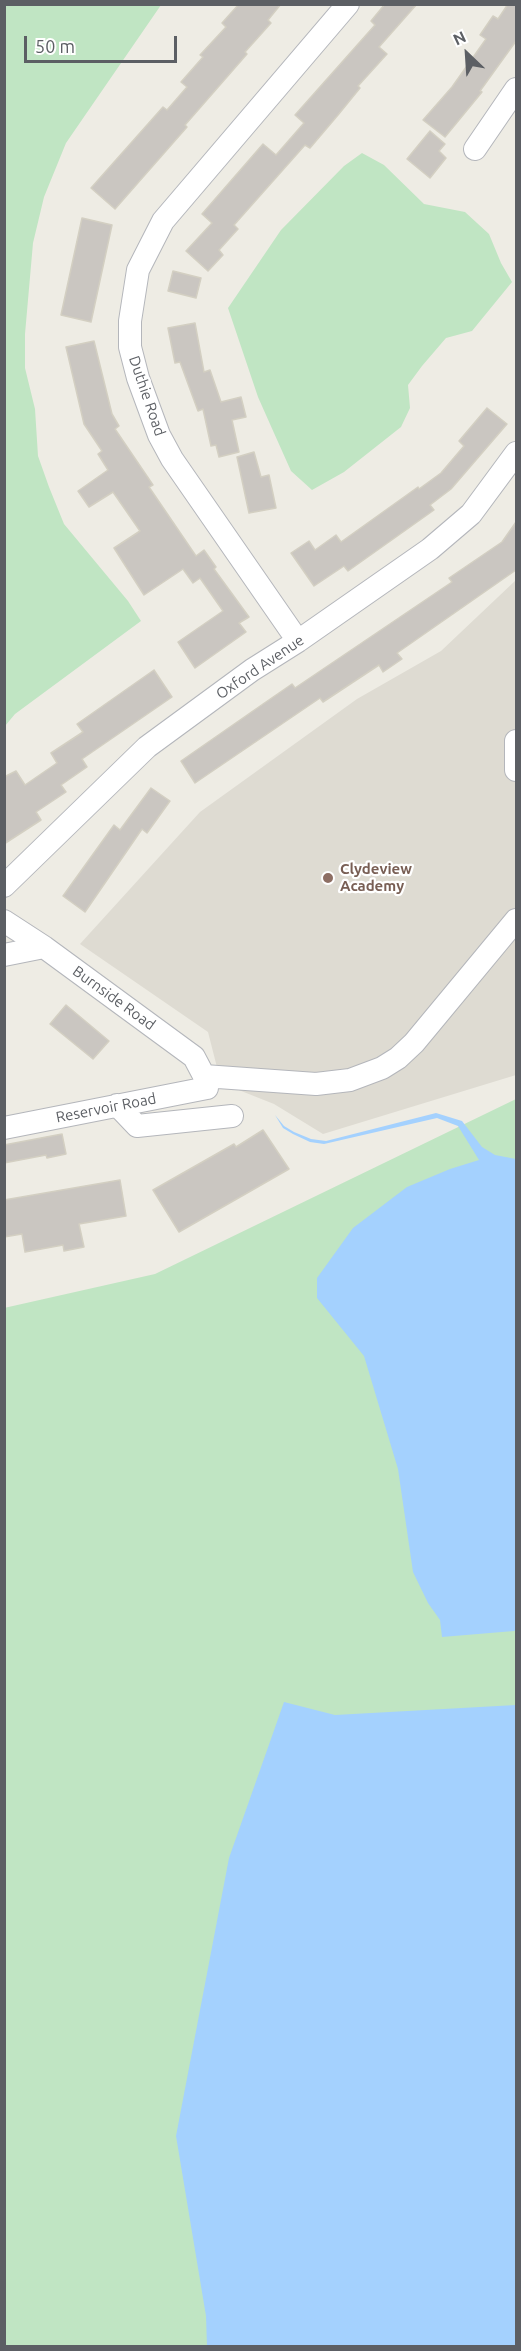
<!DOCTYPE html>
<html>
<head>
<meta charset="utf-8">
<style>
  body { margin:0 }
  #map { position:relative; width:521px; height:2351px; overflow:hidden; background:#eeece4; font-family:Ubuntu,sans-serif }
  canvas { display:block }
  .frame { position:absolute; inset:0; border:6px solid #5c5f64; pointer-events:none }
  .north { position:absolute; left:437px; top:24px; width:60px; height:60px; -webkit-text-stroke:4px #fff; paint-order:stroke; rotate:335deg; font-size:16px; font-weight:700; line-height:24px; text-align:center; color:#5c5f64 }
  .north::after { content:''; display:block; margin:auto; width:21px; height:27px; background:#5c5f64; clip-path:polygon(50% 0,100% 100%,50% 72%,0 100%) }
  .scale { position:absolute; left:24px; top:36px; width:153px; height:27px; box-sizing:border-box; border:3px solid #5c5f64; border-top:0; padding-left:8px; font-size:18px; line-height:21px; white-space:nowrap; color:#5c5f64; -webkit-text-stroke:4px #fff; paint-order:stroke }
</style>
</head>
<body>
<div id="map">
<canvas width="521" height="2351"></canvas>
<div class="frame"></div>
<div class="north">N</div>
<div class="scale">50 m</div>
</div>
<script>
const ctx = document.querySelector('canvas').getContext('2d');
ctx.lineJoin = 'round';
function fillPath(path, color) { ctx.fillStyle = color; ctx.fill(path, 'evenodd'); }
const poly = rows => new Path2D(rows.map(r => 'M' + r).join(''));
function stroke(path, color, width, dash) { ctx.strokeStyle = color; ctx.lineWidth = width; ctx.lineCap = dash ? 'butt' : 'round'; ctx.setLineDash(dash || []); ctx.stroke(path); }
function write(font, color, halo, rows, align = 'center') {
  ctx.font = font + ' Ubuntu,sans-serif'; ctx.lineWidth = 4.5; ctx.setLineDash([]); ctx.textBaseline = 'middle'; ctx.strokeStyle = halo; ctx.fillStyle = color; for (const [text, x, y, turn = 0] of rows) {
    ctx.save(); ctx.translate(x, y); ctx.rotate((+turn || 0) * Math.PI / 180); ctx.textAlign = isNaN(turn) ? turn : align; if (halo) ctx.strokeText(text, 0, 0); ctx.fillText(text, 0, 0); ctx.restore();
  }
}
const education = poly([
  [516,580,516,1075,323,1134,274,1104,221,1083,208,1032,80,944,200,812,357,699,441,651]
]);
const green = poly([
  [5,4,161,5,66,143,44,197,33,243,25,334,25,368,35,409,38,456,49,487,64,524,128,601,141,621,15,714,5,726],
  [362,153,384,165,424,204,465,212,489,234,501,263,512,282,472,331,446,338,422,366,408,385,410,408,401,427,344,472,312,490,291,471,274,433,258,397,228,308,281,230,344,166],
  [516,1099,516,2346,5,2346,4,1308,155,1274]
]);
const water = poly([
  [436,1113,462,1121,482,1147,495,1155,516,1159,516,1630,514,1631,442,1637,440,1620,428,1603,413,1572,398,1469,364,1356,317,1298,317,1278,353,1228,407,1187,450,1169,479,1160,458,1126,437,1118,324,1144,310,1142,293,1134,283,1128,275,1115,284,1126,294,1132,311,1139,326,1141],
  [284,1702,335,1715,516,1705,516,2346,207,2346,206,2316,176,2136,229,1858]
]);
const building = poly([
  [239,4,281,4,268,20,271,23,245,52,247,54,185,125,187,127,115,209,91,188,163,107,167,110,187,87,181,82,203,57,200,55,226,27,222,23,239,4],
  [385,4,417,4,379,47,387,54,358,86,360,88,338,115,310,148,305,145,234,225,238,229,219,250,223,255,208,271,186,251,212,223,202,214,263,144,276,155,304,123,295,115,375,25,371,21,385,4],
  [508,4,516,4,516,41,480,91,482,92,445,137,423,120,452,87,486,39,480,35,493,16,498,19,508,4],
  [430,131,445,144,439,151,446,158,430,178,407,159,430,131],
  [82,218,112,225,91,322,61,315,82,218],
  [173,271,201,278,196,298,168,291,173,271],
  [195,323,204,372,210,370,221,402,241,397,246,417,232,420,239,452,219,457,216,445,211,446,203,409,198,411,180,362,175,363,168,328,195,323],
  [94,341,112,414,119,426,115,429,153,485,149,487,196,556,204,550,216,567,214,569,249,617,239,623,246,632,195,668,178,642,223,611,200,578,193,583,183,569,144,595,114,548,140,531,113,492,89,507,78,491,108,470,98,454,102,451,84,424,66,347,94,341],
  [487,408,507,424,451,489,430,505,434,510,348,571,344,566,314,586,291,553,309,541,315,550,336,535,341,542,418,487,419,489,441,473,464,446,459,441,487,408],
  [254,452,261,477,269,475,276,508,249,513,237,457,254,452],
  [516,522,516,570,397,653,402,659,383,672,379,665,323,702,320,698,195,783,181,761,263,704,292,684,295,688,452,582,449,578,502,542,516,522],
  [154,670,172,697,82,759,87,767,61,785,66,792,36,812,41,820,4,844,4,777,16,771,25,785,57,763,51,753,83,732,77,724,154,670],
  [151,788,170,801,147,833,142,829,85,912,63,896,114,825,120,830,151,788],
  [66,1005,109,1041,93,1059,50,1024,66,1005],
  [263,1130,289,1169,179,1232,153,1190,234,1144,236,1147,263,1130],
  [62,1134,66,1154,47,1158,46,1155,4,1163,4,1145,62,1134],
  [120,1180,126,1216,79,1224,84,1247,64,1251,63,1245,25,1252,22,1234,4,1237,4,1200,120,1180]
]);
const minor = poly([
  [475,149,516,89],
  [298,641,172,459,159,435,138,378,130,347,130,321,138,270,163,221,348,4],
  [516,741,516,770],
  [4,886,147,747,252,670,298,641,430,549,471,514,516,453],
  [4,921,44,947,194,1057,204,1076,207,1088,4,1128],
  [4,955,44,947],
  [204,1076,316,1084,350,1080,382,1068,398,1058,414,1043,516,920],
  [117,1105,137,1126,232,1116]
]);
const markers = [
  [328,878,6,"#8d6e63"]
];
const streetNames = [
  ["Duthie Road",147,396,71],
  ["Oxford Avenue",260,667,-34],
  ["Burnside Road",114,998,36],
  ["Reservoir Road",106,1108,-11]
];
const educationNames = [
  ["Clydeview",340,869],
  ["Academy",340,886]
];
fillPath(education, '#dedbd2');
fillPath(green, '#c0e5c3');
fillPath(water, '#a4d1fe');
fillPath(building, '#cac6c1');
stroke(building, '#d3cfc2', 1.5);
stroke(minor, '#b4b6bb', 24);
stroke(minor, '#fff', 22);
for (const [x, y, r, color] of markers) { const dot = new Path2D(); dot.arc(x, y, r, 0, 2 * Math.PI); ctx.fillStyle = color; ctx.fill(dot); stroke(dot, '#fff', 2); }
write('15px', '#5c5f64', '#fff', streetNames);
write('bold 15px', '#785e54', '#fff', educationNames, 'left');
</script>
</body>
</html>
